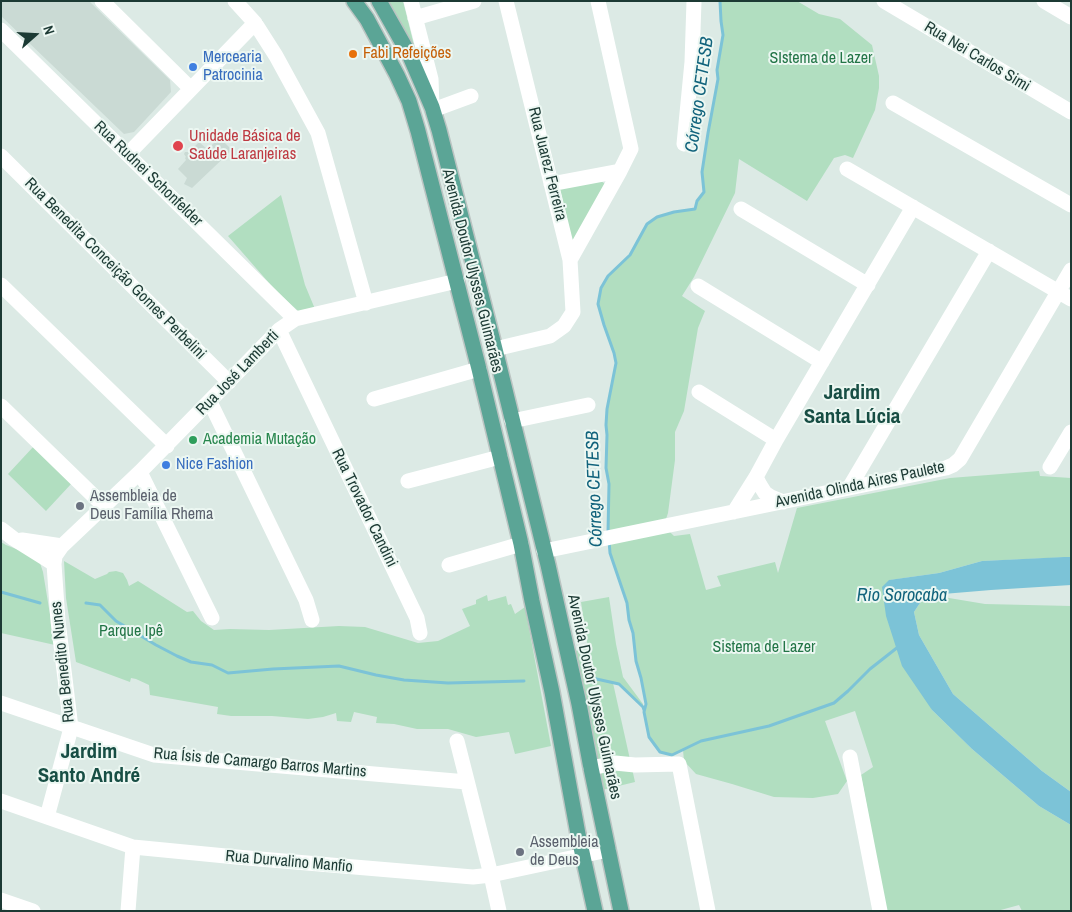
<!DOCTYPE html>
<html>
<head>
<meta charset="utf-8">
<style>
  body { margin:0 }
  #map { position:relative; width:1072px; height:912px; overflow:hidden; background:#dceae5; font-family:"Archivo Narrow",sans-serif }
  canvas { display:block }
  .frame { position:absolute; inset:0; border:2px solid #1c3a34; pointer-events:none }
  .north { position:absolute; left:10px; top:10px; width:50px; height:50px; -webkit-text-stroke:4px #ecf7f2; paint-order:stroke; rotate:71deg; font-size:14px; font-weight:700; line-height:20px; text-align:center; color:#1c3a34 }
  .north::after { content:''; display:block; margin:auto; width:18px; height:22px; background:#1c3a34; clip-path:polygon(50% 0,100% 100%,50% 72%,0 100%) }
</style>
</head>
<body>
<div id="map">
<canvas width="1072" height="912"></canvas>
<div class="frame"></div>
<div class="north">N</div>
</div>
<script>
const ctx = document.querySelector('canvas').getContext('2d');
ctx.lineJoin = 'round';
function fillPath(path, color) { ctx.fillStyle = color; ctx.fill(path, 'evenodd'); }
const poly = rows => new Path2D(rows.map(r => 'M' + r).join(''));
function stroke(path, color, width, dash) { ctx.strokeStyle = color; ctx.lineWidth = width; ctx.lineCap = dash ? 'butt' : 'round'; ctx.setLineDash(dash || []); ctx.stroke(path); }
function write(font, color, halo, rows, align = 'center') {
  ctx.font = font + ' "Archivo Narrow",sans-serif'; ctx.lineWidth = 4; ctx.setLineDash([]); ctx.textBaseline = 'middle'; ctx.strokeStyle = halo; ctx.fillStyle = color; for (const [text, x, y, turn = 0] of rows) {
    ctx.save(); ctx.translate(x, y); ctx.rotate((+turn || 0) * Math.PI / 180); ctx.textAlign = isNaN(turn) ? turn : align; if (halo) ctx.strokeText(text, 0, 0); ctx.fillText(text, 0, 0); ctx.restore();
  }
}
const built = poly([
  [1,1,89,1,170,80,171,92,134,132,124,134,1,16],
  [220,138,232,150,192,188,184,184,187,178,178,169,186,160,185,158,186,157,184,154,185,152,189,152,199,142,207,149]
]);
const green = poly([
  [387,1,403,1,415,49,413,48],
  [720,1,797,1,819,14,840,19,872,45,879,76,879,88,875,110,853,158,845,155,834,158,807,201,739,159,735,193,694,277,682,296,705,311,698,328,684,411,675,432,675,460,668,513,665,522,668,530,674,536,690,534,706,590,721,586,717,576,775,562,778,573,797,508,950,478,1039,471,1040,476,1071,478,1071,557,982,561,939,573,890,580,932,710,972,749,1039,806,1071,825,1071,911,1022,911,1019,905,997,911,886,911,861,775,873,767,855,711,825,721,847,781,838,794,813,798,774,797,732,784,696,774,684,761,683,750,672,755,660,752,649,737,644,712,646,704,641,678,636,661,633,633,629,620,627,603,610,553,607,525,609,484,606,468,607,435,606,425,607,409,616,363,614,353,604,325,598,304,601,288,608,276,630,255,647,224,657,217,674,212,694,209,697,201,704,192,702,172,718,79,717,70,723,35,721,21],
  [600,180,605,184,573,245,559,192,560,186],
  [281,195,305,285,315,309,300,312,297,310,276,291,228,236],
  [34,446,72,483,46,511,8,474],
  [1,542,6,545,29,554,40,563,43,572,55,645,1,633],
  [64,561,95,579,107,574,109,572,116,571,123,573,127,580,129,586,138,581,187,612,193,611,201,621,214,630,230,629,269,630,339,626,365,627,418,643,438,641,470,626,462,609,476,604,476,600,487,595,488,601,506,596,508,605,511,604,515,614,525,607,551,746,515,754,509,732,476,737,448,729,417,729,394,724,376,723,377,717,354,712,351,722,337,721,336,713,323,717,308,719,272,716,231,716,217,714,218,707,150,695,149,685,136,679,131,678,130,682,76,662,66,598],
  [931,595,985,604,1071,606,1071,792,1042,771,953,694,919,635,914,612,922,600],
  [609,597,616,644,623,677,643,704,643,707,619,684,613,683,635,782,602,790,575,651,588,648,581,602]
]);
const water = poly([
  [1064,557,1071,557,1071,585,991,590,931,595,922,600,914,612,919,635,953,694,1042,771,1071,792,1071,825,1039,806,972,749,932,710,902,666,886,616,882,587,889,580,939,573,982,561]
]);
const stream = poly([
  [608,532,609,484,606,468,607,435,606,425,607,409,616,363,614,353,604,325,598,304,601,288,608,276,630,255,647,224,657,217,674,212,695,209,697,201,704,192,702,172,708,133,718,79,717,70,723,35,721,21,720,1],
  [609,541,610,553,627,603,629,620,633,633,636,661,641,678,646,704,644,712,649,737,660,752,672,755,701,741,769,726,834,703,848,691,870,669,898,647],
  [1,592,40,603],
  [86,603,100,605,116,621,156,645,177,656,191,662,212,665,228,673,273,669,339,666,376,675,404,680,448,683,524,681],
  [592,678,619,684,643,707,644,710]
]);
const minor = poly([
  [102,1,191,89],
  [235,1,255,23,276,56,318,133,366,303],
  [411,1,431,79,432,106],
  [884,1,1071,112],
  [1044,1,1071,17],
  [415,18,474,1],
  [1,30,295,319],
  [893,103,1071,205],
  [433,110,471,96],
  [684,144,692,62,694,1],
  [128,154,255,23],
  [1,156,229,382],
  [847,169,1071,299],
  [551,184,620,171],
  [741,209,868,285],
  [570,260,620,171,631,149,598,1],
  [1,285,167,446],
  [698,286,822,362],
  [279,330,417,618,420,633],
  [495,349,550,336,564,326,573,312,570,260,506,1],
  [699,392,776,440],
  [374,399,479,369],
  [210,402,306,600,312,620],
  [1,406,104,506],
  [512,421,588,405],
  [1050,467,1071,432],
  [140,472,212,618],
  [756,477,760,485,765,493,771,497,783,502],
  [408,481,500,457],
  [849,488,989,251],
  [734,512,756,477,776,440,913,207],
  [1,529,14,539,54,564],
  [22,540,62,546],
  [544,551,946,468,953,465,960,459,1071,270],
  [449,565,521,544],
  [1,703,154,755,467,782],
  [457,741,491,875,499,911],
  [850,757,880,911],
  [591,768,615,763,635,765,679,764,708,911],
  [1,801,133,847,236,857,473,877,491,875,608,850],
  [47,817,71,728,58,621,54,564,55,556,62,546,140,472,279,330,295,319,457,281],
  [1,900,33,911],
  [128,911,133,847]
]);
const major = poly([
  [354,1,367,19,397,75,409,101,418,131,479,369,521,544,532,601,552,692,578,834,595,911],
  [379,1,409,54,432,107,439,130,495,349,548,565,579,704,591,768,621,911]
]);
const markers = [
  [353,54,5,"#e8710a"],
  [193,67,5,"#3f7fe0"],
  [178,146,6,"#e0444e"],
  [193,440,5,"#2e9e5b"],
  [166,465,5,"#3f7fe0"],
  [80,506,5,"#6b7280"],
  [520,852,5,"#6b7280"]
];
const foodNames = [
  ["Fabi Refeições",363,54]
];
const streetNames = [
  ["Rua Nei Carlos Simi",977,57,31],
  ["Rua Juarez Ferreira",547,164,76],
  ["Rua Rudnei Schonfelder",148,174,44],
  ["Rua Benedita Conceição Gomes Perbelini",115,269,45],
  ["Avenida Doutor Ulysses Guimarães",472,271,76],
  ["Rua José Lamberti",238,373,-46],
  ["Avenida Olinda Aires Paulete",860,485,-12],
  ["Rua Trovador Candini",364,508,64],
  ["Rua Benedito Nunes",63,662,-96],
  ["Avenida Doutor Ulysses Guimarães",594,697,78],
  ["Rua Ísis de Camargo Barros Martins",260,763,5],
  ["Rua Durvalino Manfio",289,862,5]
];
const shopNames = [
  ["Mercearia",203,58],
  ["Patrocinia",203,76],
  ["Nice Fashion",176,465]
];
const parkNames = [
  ["SIstema de Lazer",821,59],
  ["Parque Ipê",131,632],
  ["Sistema de Lazer",764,648]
];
const healthNames = [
  ["Unidade Básica de",189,137],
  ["Saúde Laranjeiras",189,155]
];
const leisureNames = [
  ["Academia Mutação",203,440]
];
const worshipNames = [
  ["Assembleia de",90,497],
  ["Deus Família Rhema",90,515],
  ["Assembleia",530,843],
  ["de Deus",530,861]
];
const waterNames = [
  ["Córrego CETESB",700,95,-82],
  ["Córrego CETESB",595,489,-92],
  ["Rio Sorocaba",902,596]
];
const districtNames = [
  ["Jardim",852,393],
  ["Santa Lúcia",852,417],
  ["Jardim",89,752],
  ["Santo André",89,776]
];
fillPath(built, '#cadad4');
fillPath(green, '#b1dec0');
fillPath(water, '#7cc3d7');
stroke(stream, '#7cc3d7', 3);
stroke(major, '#bbc4c2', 18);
stroke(minor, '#fff', 15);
stroke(major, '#5ba596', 15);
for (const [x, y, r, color] of markers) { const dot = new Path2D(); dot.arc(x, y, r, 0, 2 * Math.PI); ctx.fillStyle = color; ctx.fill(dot); stroke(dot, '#ecf7f2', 2); }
write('16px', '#c56008', '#ecf7f2', foodNames, 'left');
write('16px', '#1c3a34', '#ecf7f2', streetNames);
write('16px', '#366cbe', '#ecf7f2', shopNames, 'left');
write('16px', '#237547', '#ecf7f2', parkNames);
write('16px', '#be3a42', '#ecf7f2', healthNames, 'left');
write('16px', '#27864d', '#ecf7f2', leisureNames, 'left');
write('16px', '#5b616d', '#ecf7f2', worshipNames, 'left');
write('italic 18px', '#11637c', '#ecf7f2', waterNames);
write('bold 21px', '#174e44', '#ecf7f2', districtNames);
</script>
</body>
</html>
